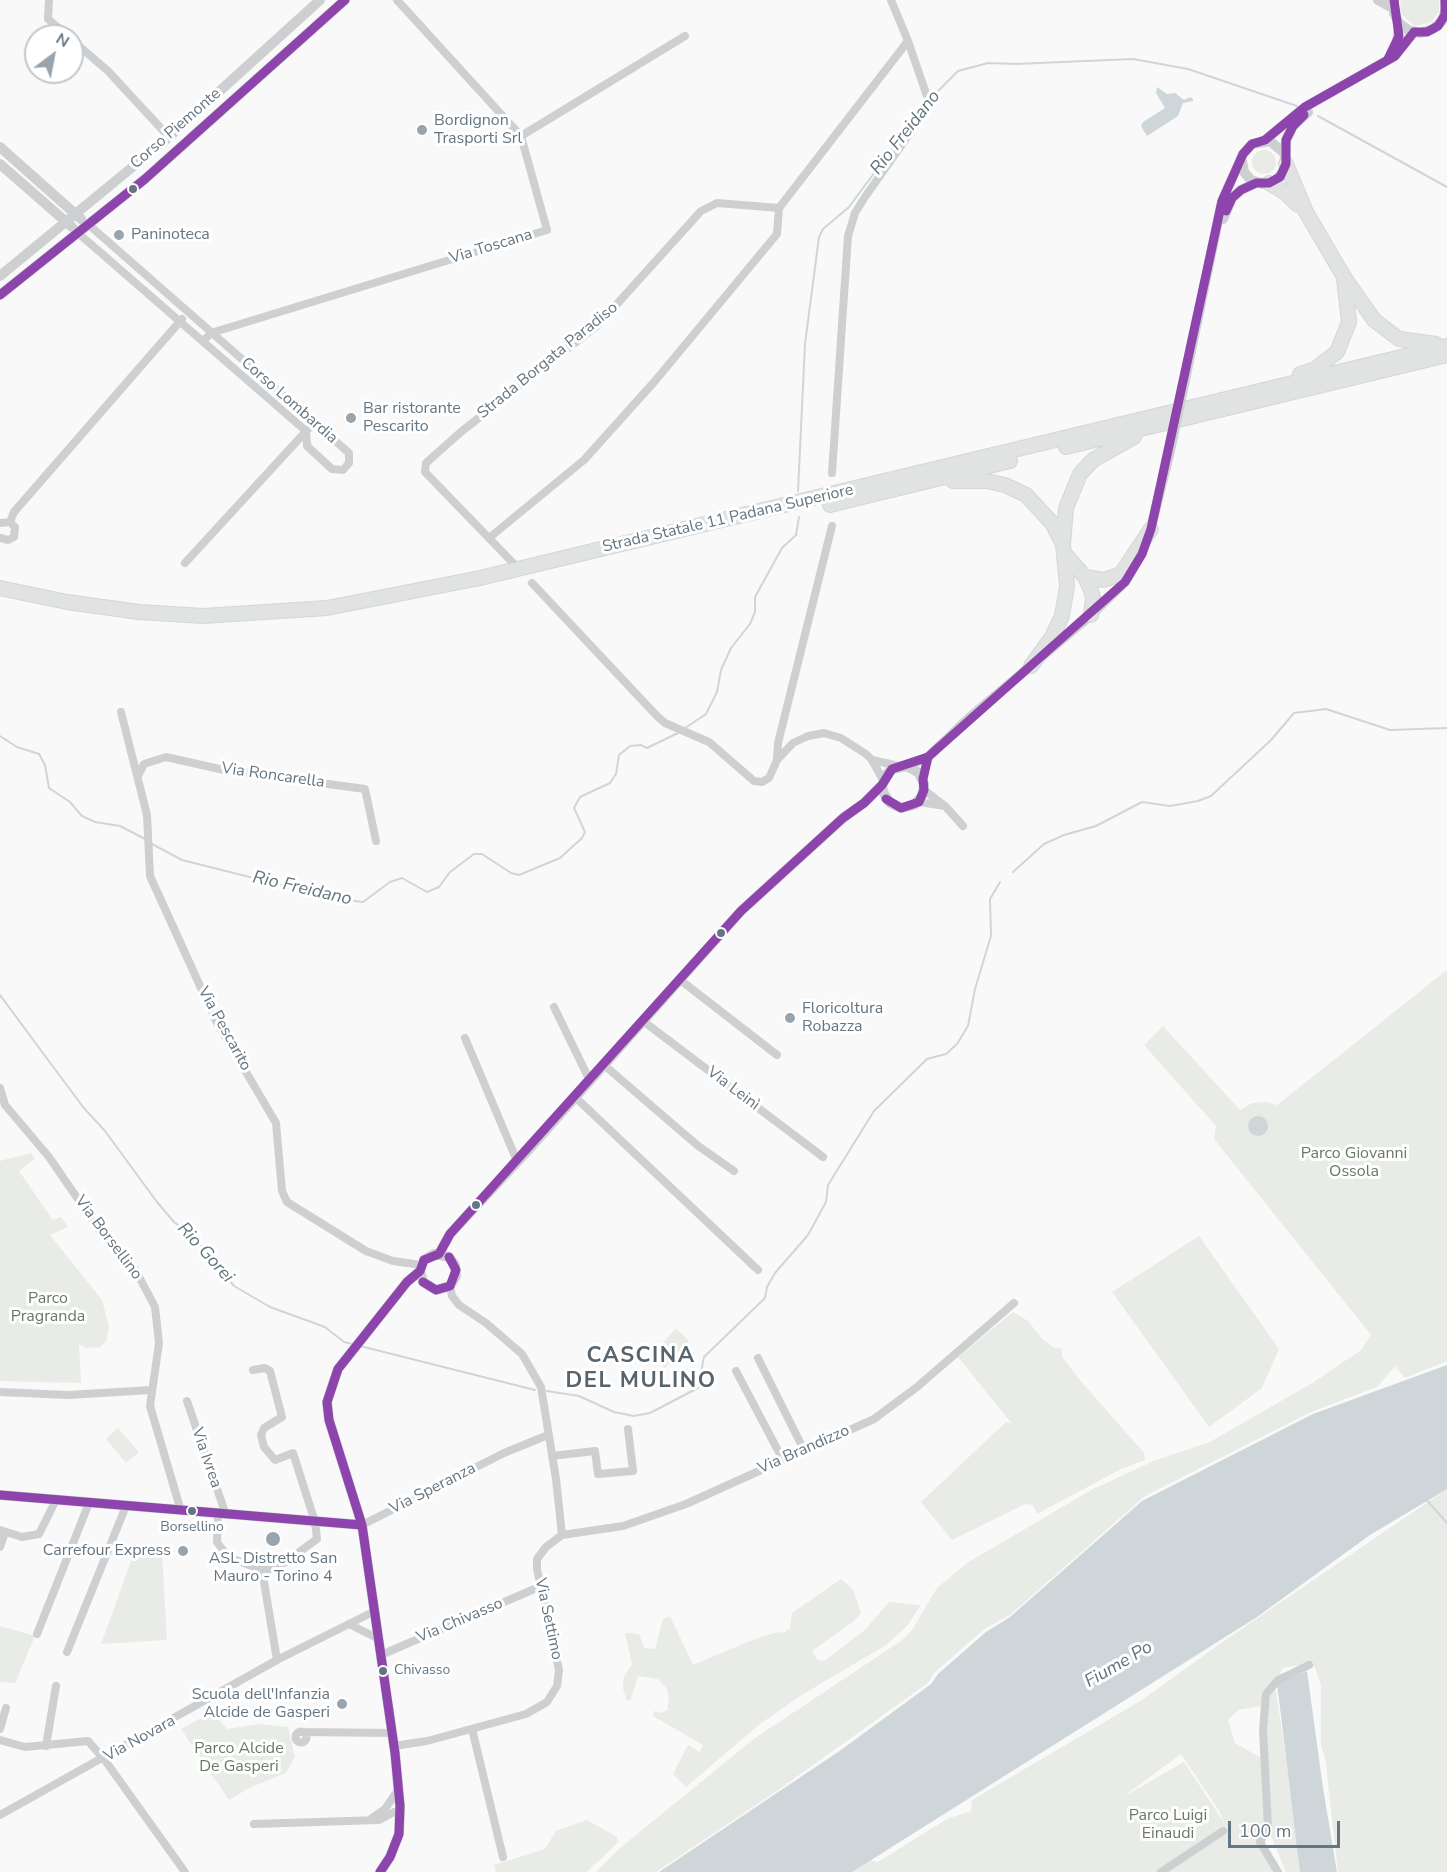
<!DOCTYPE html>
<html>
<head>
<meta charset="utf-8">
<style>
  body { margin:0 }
  #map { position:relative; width:1447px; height:1872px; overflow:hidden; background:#f9f9f9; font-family:"Nunito Sans",sans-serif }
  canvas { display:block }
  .north { position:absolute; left:24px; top:24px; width:60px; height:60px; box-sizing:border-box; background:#fff; border:2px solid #c1c8cd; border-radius:50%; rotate:32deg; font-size:16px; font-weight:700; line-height:24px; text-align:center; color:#657683 }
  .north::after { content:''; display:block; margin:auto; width:21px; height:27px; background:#99a4ac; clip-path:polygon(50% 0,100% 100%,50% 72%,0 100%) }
  .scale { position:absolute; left:1228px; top:1821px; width:112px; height:27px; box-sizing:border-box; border:3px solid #657683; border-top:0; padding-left:8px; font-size:18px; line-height:21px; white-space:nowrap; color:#657683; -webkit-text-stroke:4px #fff; paint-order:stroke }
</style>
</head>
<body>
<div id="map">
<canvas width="1447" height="1872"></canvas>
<div class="north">N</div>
<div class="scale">100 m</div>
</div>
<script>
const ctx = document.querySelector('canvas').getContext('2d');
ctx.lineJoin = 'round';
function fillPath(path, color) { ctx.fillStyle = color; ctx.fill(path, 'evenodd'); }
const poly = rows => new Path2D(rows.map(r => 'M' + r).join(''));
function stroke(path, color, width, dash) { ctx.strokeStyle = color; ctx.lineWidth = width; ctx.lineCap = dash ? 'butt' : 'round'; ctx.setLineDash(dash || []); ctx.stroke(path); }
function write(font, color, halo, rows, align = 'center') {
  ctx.font = font + ' "Nunito Sans",sans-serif'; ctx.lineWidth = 6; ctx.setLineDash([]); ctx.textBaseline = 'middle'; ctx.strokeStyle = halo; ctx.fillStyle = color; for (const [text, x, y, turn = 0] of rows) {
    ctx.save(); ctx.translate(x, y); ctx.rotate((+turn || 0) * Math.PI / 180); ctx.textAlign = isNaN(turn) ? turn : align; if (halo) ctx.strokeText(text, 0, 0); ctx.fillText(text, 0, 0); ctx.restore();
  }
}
const green = poly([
  [1400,0,1439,0,1439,11,1432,22,1415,26,1401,14],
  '1252 162a12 12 0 1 1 24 0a12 12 0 1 1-24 0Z',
  [1447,970,1447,1361,1405,1378,1395,1366,1377,1387,1311,1412,1145,1496,1011,1614,983,1630,934,1673,928,1683,778,1790,656,1872,596,1872,620,1848,755,1738,901,1641,912,1630,937,1588,967,1563,1093,1489,1156,1460,1210,1442,1314,1382,1361,1350,1371,1335,1214,1139,1216,1126,1144,1045,1163,1026,1240,1110,1252,1103,1266,1102,1277,1105],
  [31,1153,35,1159,19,1171,53,1220,61,1217,68,1227,50,1235,102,1300,109,1327,106,1341,100,1347,86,1348,79,1344,81,1383,0,1381,0,1161],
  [1199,1236,1279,1349,1262,1388,1209,1427,1112,1292],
  [1013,1312,1028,1321,1043,1340,1053,1347,1062,1349,1062,1357,1079,1379,1144,1453,1145,1460,1121,1469,1037,1514,1033,1505,1025,1504,952,1540,921,1502,1006,1422,1012,1424,958,1357],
  [676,1328,689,1341,665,1368,651,1356],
  [118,1428,139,1452,126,1463,106,1439],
  [1447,1489,1447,1872,1338,1872,1325,1757,1321,1746,1321,1686,1315,1667,1300,1665,1283,1668,1280,1673,1284,1680,1275,1685,1296,1825,1300,1872,1286,1872,1270,1833,1270,1800,1261,1706,1238,1710,1228,1720,1235,1743,1261,1758,1266,1826,1257,1839,1276,1872,853,1872,870,1860,878,1862,947,1819,971,1811,972,1800,1142,1700,1224,1641],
  [1181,1754,1218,1809,1225,1824,1184,1762,1123,1797],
  [134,1553,162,1553,167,1640,101,1644],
  [841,1579,853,1589,861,1613,854,1621,812,1651,818,1660,824,1661,865,1630,889,1602,921,1605,907,1626,886,1645,800,1696,760,1724,686,1787,673,1774,688,1745,700,1752,703,1745,653,1716,654,1711,661,1713,667,1710,669,1699,667,1689,658,1679,638,1676,630,1701,626,1699,623,1688,624,1677,632,1664,625,1633,639,1634,644,1648,655,1649,663,1619,670,1616,693,1665,750,1641,774,1633,785,1632,790,1628,792,1613],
  [0,1626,35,1636,15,1683,0,1682],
  [212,1712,227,1729,259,1724,288,1727,295,1757,286,1773,249,1788,229,1800,181,1729],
  [587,1820,617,1837,618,1842,587,1872,496,1872,494,1865,545,1849,556,1831]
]);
const water = poly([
  [1157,87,1167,94,1175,93,1184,100,1190,97,1193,99,1193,101,1183,103,1178,116,1147,136,1141,126,1143,122,1165,108,1156,93],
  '1248 1126a10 10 0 1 1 20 0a10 10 0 1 1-20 0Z',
  [1447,1365,1447,1489,1370,1535,1257,1617,852,1872,659,1872,841,1750,931,1684,938,1674,986,1632,1010,1617,1142,1501,1313,1414],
  [1307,1671,1323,1788,1337,1872,1300,1872,1277,1683]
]);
const stream = poly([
  [930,99,958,71,988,63,1016,64,1133,59,1188,69,1297,106],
  [1318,116,1447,187],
  [798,491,805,344,819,237,823,229,849,207,926,103],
  [685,728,706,714,717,692,721,670,731,648,750,624,755,612,755,597,782,548,796,535,799,517],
  [0,736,17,747,39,754,45,765,49,788,70,802,82,816,95,822,120,826,145,839],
  [152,844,182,860,337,899,363,902,390,882,402,878,427,892,439,887,450,872,474,854,482,854,511,873,519,875,560,858,582,838,585,832,574,808,580,797,610,783,616,774,619,755,630,746,641,745,647,748,678,733],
  [1013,872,1044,844,1064,835,1096,826,1142,802,1170,806,1198,801,1211,796,1271,740,1294,713,1326,709,1390,730,1447,728],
  [0,995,83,1107,105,1131,157,1202,174,1222,194,1237,234,1286,270,1307,325,1327,344,1342,352,1344],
  [360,1346,535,1390],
  [547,1391,579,1396,614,1412,634,1416,650,1413,698,1388,704,1357,765,1298,767,1287,775,1273,808,1235,826,1202,828,1185,874,1111,927,1059,946,1054,957,1044,968,1026,975,989,991,936,990,899,1000,882],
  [1425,1498,1447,1523]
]);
const minor = poly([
  [49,0,48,19,68,36],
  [72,40,108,71,169,137],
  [521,136,685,36],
  [78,233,306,431,307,446,332,469,343,470,349,463,349,453,89,225],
  [203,341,211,333,547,230,521,136,397,0],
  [832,473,848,236,855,213,865,197,930,105,908,41],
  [10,522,14,512,182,319],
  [0,523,10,522],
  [0,538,8,540,14,537,15,527,10,522],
  [489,538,584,460,655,381,777,234,779,208,908,41,891,0],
  [185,563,309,428],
  [514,564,425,472,426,463,462,431,598,325,701,211,717,203,779,208],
  [532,583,656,715,665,723,709,742,754,781,762,782,769,778,777,760,793,743,808,736,824,733,841,738,866,754,872,760,883,780],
  [121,712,147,815,150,876,216,1021,276,1123,282,1191,287,1202,366,1251,393,1261,421,1265],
  [777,760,778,743,832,526],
  [872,760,899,766],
  [138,776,144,764,166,757,224,770,365,789,376,841],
  [924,790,946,807,963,826],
  [919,802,945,806],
  [679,979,777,1055],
  [554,1007,590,1081],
  [643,1021,823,1157],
  [465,1038,517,1161],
  [604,1065,697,1145,734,1171],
  [0,1088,5,1105,49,1157,104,1237,135,1269,155,1307,159,1343,150,1406,181,1511],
  [575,1097,758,1270],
  [758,1358,804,1450],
  [736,1371,783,1460],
  [0,1392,68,1395,151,1390],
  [187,1401,226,1515],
  [552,1456,595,1451,598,1474,633,1471,628,1429],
  [218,1514,217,1542,228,1557,262,1570,276,1569,317,1539,315,1522,293,1453,275,1460,264,1447,261,1435,264,1428,282,1417,270,1371,265,1368,253,1370],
  [362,1525,504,1453,548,1435],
  [0,1530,22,1537,39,1534,56,1500],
  [562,1535,623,1526,686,1504,874,1419,917,1387,1014,1303],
  [0,1547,5,1532],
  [262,1570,277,1660],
  [349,1624,379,1639],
  [37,1634,89,1503],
  [67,1652,126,1506],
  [381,1655,539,1587],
  [0,1729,6,1708],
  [472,1729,503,1857],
  '295.5 1737a5.5 5.5 0 1 1 11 0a5.5 5.5 0 1 1-11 0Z',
  [302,1732,392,1733],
  [0,1740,25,1747,88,1741,104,1759,185,1872],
  [46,1746,56,1686],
  [394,1746,427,1741,526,1714,547,1702,557,1686,559,1670,537,1569,537,1559,546,1547,562,1535,556,1479,541,1387,522,1354,486,1323,459,1305,452,1296,450,1286],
  [0,1815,277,1660,375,1611],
  [372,1818,385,1809,398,1790],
  [254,1824,379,1820,394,1812,400,1812],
  [1161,1872,1223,1831],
  [1278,1872,1260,1842,1268,1827,1263,1730,1266,1694,1278,1680,1309,1665]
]);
const tertiary = poly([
  [1378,0,1393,8],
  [1394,0,1394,13,1399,23,1408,30,1420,33,1433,29,1442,21,1446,9,1445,0],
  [1391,54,1397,44,1399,23],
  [1265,140,1305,107,1395,56,1414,32],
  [0,147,81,219],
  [1242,161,1244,172,1251,180,1263,184,1275,181,1284,171,1286,140,1293,126,1308,112],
  [0,164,72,227],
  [1223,219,1232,198,1241,190,1256,183],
  [0,276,169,137,320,0],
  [0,295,145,179,345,0],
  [1184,385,1222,201,1243,154,1252,144,1270,141,1284,153],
  [1149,535,1170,451],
  [882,785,883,792,890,803,901,808,914,805,922,796,924,784,919,773,907,766],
  [439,1254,450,1234,532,1146,741,911,843,818,864,803,882,785,887,774,892,769,907,766,928,757,969,718,1091,615,1125,582,1142,553],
  [0,1495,362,1525],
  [380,1872,390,1857,399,1834,400,1806,395,1753,362,1525,329,1420,327,1402,338,1369,407,1282,420,1271,424,1260,434,1254,449,1257,455,1265,456,1276,450,1286,436,1290,423,1282,420,1271]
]);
const trunk = poly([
  [1286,164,1306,212,1344,277,1374,320,1399,339,1436,344],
  [1269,183,1284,192,1298,205],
  [1300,374,1315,369,1337,352,1349,322,1344,279],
  [1066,447,1447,355],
  [953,481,986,481,1005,485,1026,495,1052,523,1063,544,1067,586,1062,616,1052,637,1031,666],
  [830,505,1010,461],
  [1063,544,1066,508,1080,474,1093,460,1134,437],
  [1066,555,1085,577,1090,588,1093,597,1091,615],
  [1085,577,1104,580,1121,574,1151,529],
  [0,588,67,602,139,612,203,616,327,608,480,578,1447,346]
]);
const tertiaryBridge = poly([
  [1170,451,1184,385]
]);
const bus1 = poly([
  [1414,32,1427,32,1438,26,1445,15,1445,0],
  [1388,59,1399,36,1394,0],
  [1226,211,1232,198,1241,190,1256,183,1269,183,1280,177,1286,164,1286,140,1293,126,1304,115],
  [0,295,145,179,345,0],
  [886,799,901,808,919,802,924,790,923,779,928,757,939,747],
  [439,1254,450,1234,741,911,843,818,864,803,882,785,892,769,928,757,1125,582,1142,554,1151,529,1222,201,1243,154,1252,144,1265,140,1305,107,1395,56,1414,32],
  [423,1282,436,1290,450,1286,456,1270,449,1257],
  [0,1495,362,1525],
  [380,1872,390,1857,399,1834,400,1806,395,1753,362,1525,329,1420,327,1402,338,1369,407,1282,420,1271,424,1260,439,1254]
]);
const markers = [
  [422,130,6,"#99a4ac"],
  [133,189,5,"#657683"],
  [119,235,6,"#99a4ac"],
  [351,418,6,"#99a4ac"],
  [721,933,5,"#657683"],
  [790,1018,6,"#99a4ac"],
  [476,1205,5,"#657683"],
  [192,1511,5,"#657683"],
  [273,1539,8,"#99a4ac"],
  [183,1551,6,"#99a4ac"],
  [383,1671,5,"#657683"],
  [342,1704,6,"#99a4ac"]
];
const busNames = [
  ["Borsellino",192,1528],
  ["Chivasso",394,1671,"left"]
];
const poiNames = [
  ["Bordignon",434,121],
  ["Trasporti Srl",434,139],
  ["Paninoteca",131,235],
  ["Bar ristorante",363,409],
  ["Pescarito",363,427],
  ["Floricoltura",802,1009],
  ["Robazza",802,1027],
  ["Carrefour Express",171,1551,"right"],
  ["ASL Distretto San",273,1559,"center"],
  ["Mauro - Torino 4",273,1577,"center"],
  ["Scuola dell'Infanzia",330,1695,"right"],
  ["Alcide de Gasperi",330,1713,"right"]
];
const streetNames = [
  ["Corso Piemonte",176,129,-41],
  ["Via Toscana",491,247,-17],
  ["Strada Borgata Paradiso",548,361,-39],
  ["Corso Lombardia",289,401,41],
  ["Strada Statale 11 Padana Superiore",728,519,-13],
  ["Via Roncarella",273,776,8],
  ["Via Pescarito",224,1029,61],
  ["Via Leinì",733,1089,37],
  ["Via Borsellino",108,1238,53],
  ["Via Brandizzo",804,1450,-24],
  ["Via Ivrea",206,1458,71],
  ["Via Speranza",433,1489,-27],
  ["Via Settimo",548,1619,78],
  ["Via Chivasso",460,1621,-23],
  ["Via Novara",140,1739,-29]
];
const parkNames = [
  ["Parco Giovanni",1354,1154],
  ["Ossola",1354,1172],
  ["Parco",48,1299],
  ["Pragranda",48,1317],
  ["Parco Alcide",239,1749],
  ["De Gasperi",239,1767],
  ["Parco Luigi",1168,1816],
  ["Einaudi",1168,1834]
];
const waterNames = [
  ["Rio Freidano",906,133,-52],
  ["Rio Freidano",302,889,13],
  ["Rio Gorei",205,1253,48],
  ["Fiume Po",1119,1665,-30]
];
const districtNames = [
  ["CASCINA",641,1357],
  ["DEL MULINO",641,1382]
];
fillPath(green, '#e8ebe6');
fillPath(water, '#ced6d9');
stroke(stream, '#ced6d9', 2);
stroke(trunk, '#d5d6d6', 16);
stroke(minor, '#cecfd0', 8);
stroke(tertiary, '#cecfd0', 10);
stroke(trunk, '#e1e2e2', 14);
stroke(tertiaryBridge, '#cecfd0', 10);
stroke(bus1, '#8e44ad', 9);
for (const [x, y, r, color] of markers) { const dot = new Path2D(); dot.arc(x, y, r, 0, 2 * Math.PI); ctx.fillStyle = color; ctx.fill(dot); stroke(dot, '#fff', 2); }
write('14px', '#657683', '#fff', busNames);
write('16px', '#657683', '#fff', poiNames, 'left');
write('16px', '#657683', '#fff', streetNames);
write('16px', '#687a64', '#fff', parkNames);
write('italic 18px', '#60757c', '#fff', waterNames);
ctx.letterSpacing = '1.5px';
write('bold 22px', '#57646e', '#fff', districtNames);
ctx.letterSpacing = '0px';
</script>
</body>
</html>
